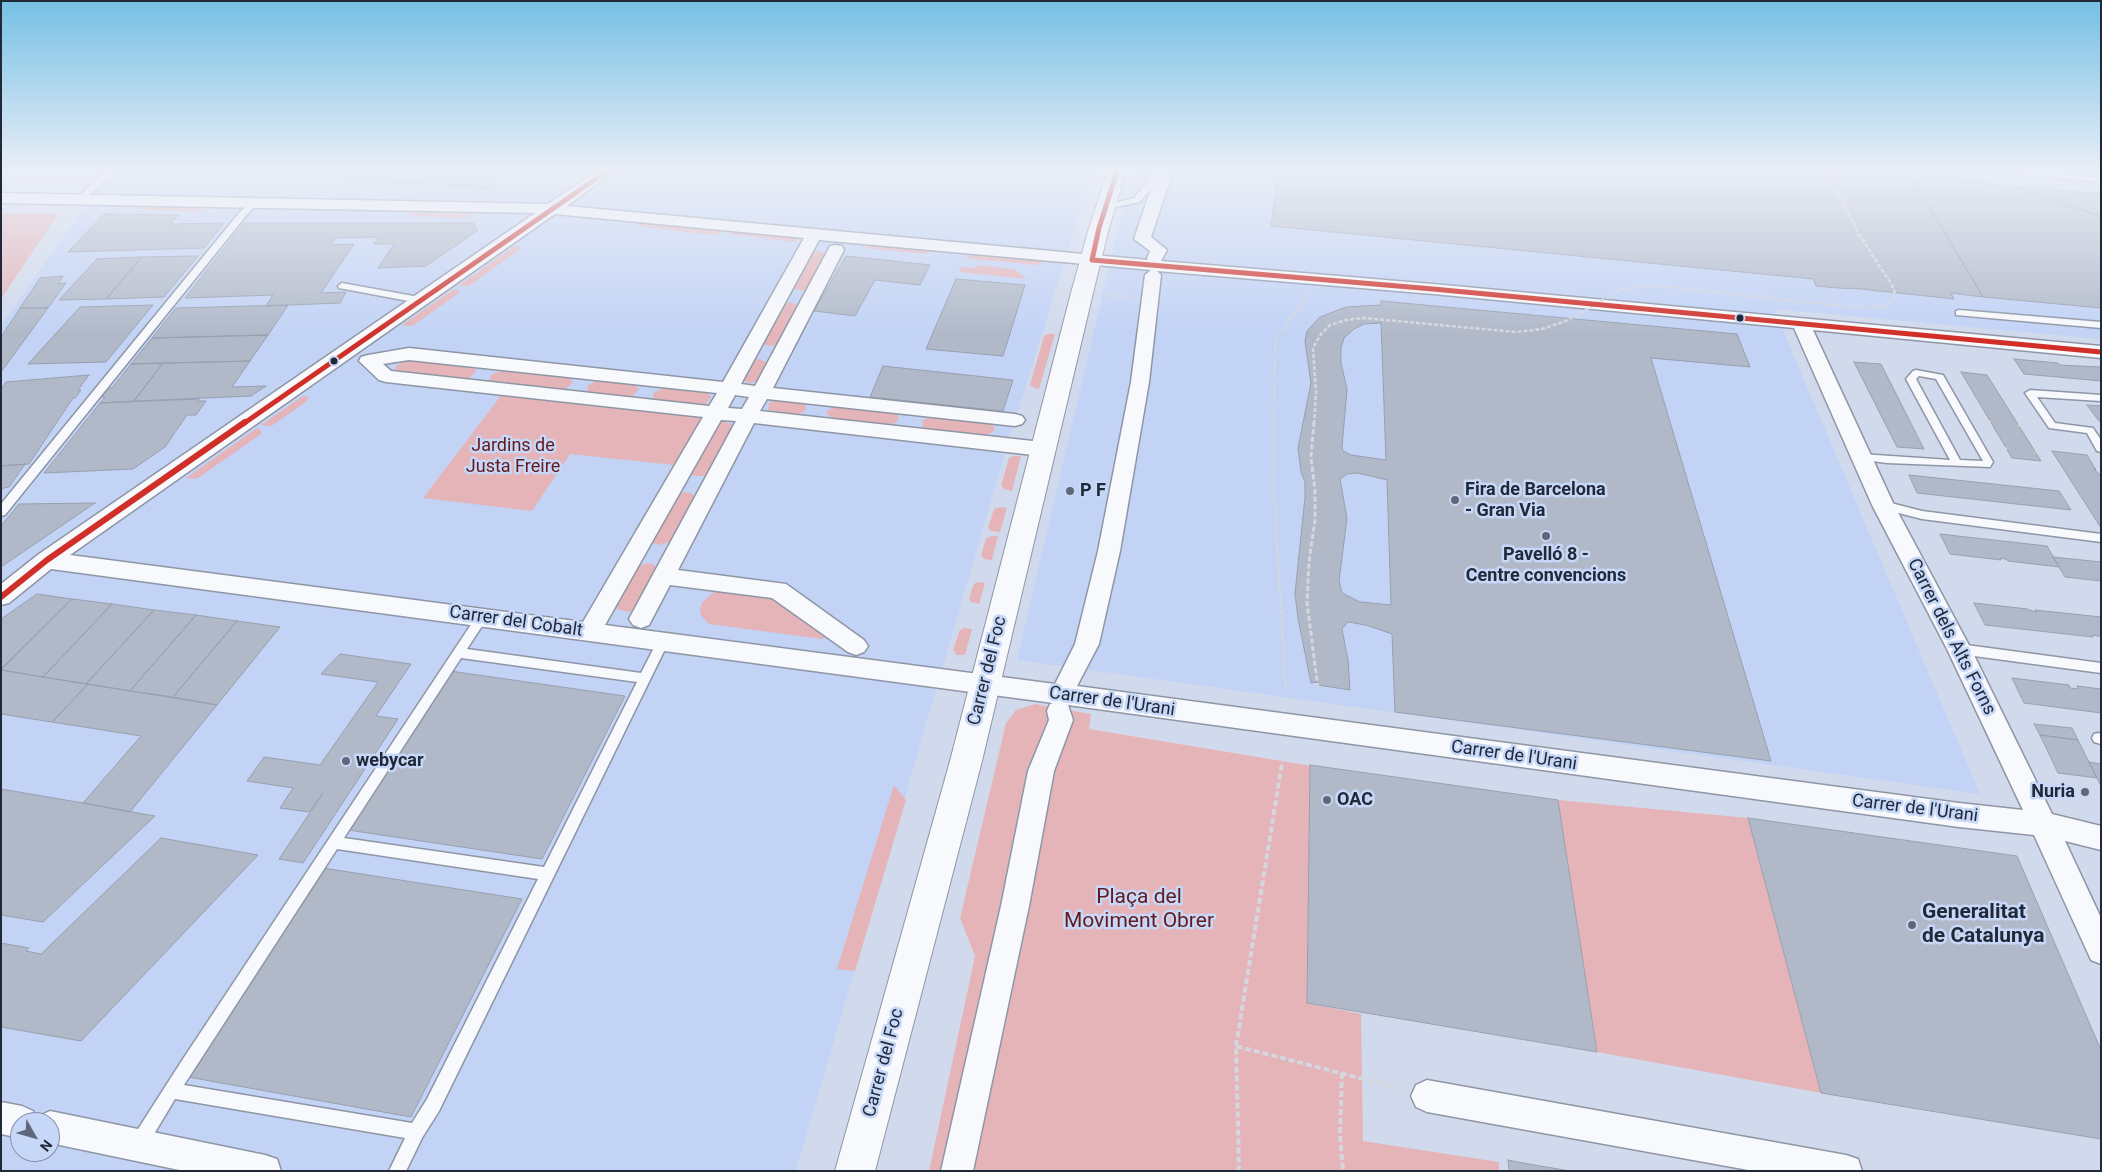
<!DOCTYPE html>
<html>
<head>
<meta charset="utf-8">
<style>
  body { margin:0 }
  #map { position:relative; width:2102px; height:1172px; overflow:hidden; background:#d1daed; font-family:Roboto,sans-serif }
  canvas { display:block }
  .frame { position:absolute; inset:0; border:2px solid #212939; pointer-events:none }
  .north { position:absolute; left:10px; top:1112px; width:50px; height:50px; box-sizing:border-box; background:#c6d7f8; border:1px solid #8491ac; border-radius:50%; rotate:128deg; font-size:14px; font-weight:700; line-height:20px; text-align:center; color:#212939 }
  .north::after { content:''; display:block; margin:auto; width:18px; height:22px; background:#5f6778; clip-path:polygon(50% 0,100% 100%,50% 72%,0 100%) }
</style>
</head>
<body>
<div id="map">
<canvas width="2102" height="1172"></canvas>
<div class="frame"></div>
<div class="north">N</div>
</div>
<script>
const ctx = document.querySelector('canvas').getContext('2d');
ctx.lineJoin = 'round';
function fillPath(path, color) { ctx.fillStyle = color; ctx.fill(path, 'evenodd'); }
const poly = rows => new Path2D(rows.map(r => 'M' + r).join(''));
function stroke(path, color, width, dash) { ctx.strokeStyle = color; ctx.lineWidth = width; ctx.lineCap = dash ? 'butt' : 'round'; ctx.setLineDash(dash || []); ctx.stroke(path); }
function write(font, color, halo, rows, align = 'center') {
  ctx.font = font + ' Roboto,sans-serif'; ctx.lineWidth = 5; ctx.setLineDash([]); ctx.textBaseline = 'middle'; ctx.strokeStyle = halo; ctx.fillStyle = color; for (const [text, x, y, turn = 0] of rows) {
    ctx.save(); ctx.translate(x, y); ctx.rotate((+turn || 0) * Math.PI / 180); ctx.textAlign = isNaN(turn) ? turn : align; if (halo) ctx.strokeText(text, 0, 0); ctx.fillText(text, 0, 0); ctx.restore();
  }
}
const built = poly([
  [120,171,1093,171,1007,446,796,1171,1,1171,1,326,93,195],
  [20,1122,50,1122,50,1152,20,1152],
  [1135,171,2101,171,2101,339,1774,309,1980,794,1017,660,1117,232]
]);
const green = poly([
  [145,207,202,209,203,210,199,212,141,210],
  [1,213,58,214,1,299],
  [414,213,471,214,472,215,468,218,409,216],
  [641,223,718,230,720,232,713,235,635,226],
  [734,231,795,238,797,240,794,242,729,234],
  [871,244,926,250,929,251,926,254,866,248],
  [515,246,520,247,520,249,469,286,458,286],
  [818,251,827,254,811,287,801,291,793,288,791,286,808,255],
  [970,254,1042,260,1043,262,1040,265,971,259,968,257],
  [977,265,1014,269,1027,279,959,272,960,267,975,268],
  [454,289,458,290,459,293,414,325,408,326,402,325],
  [790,302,799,306,781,343,771,346,762,344,780,306],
  [1048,334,1055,334,1039,389,1032,387,1030,385,1044,336],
  [411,359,473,366,476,371,469,378,461,381,398,374,394,371,397,365],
  [759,359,768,363,761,379,751,383,743,381,753,360],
  [505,369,568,376,573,382,566,389,558,391,493,384,489,381,491,375],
  [601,379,633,384,639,389,631,397,623,399,591,395,587,392,588,385],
  [666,387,706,391,711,397,706,404,698,407,658,403,654,400,653,393],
  [503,393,704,415,674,465,570,454,532,511,423,498],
  [303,396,308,397,307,401,273,425,267,426,261,425],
  [777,400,801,402,805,404,806,409,802,413,796,414,768,410,769,403],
  [837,405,893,412,897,413,899,419,895,423,889,424,832,418,827,414,827,411],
  [931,416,989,422,993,424,995,430,991,433,985,435,927,429,923,427,922,421],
  [724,421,734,425,711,472,705,476,694,476,690,473,718,422],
  [257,428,261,430,261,434,198,478,192,479,186,478],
  [1014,456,1021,456,1012,491,1004,489,1001,486,1009,458],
  [685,492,691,493,695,497,674,540,661,545,653,543,650,538,678,494],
  [1000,507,1007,508,1000,532,991,531,988,528,994,509],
  [991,536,998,536,992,560,984,559,981,555,986,539],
  [647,563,653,564,658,569,635,610,627,612,617,609,614,604,633,569],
  [978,582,985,583,979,604,971,602,969,598,974,584],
  [728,588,769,594,828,633,827,637,822,639,709,624,701,615,700,609,702,603,715,591],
  [964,628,972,629,965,655,957,655,953,650,960,630],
  [1035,704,1091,714,1089,729,1312,766,1307,1003,1361,1014,1363,1141,1499,1162,1499,1171,929,1171,975,956,960,918,1006,723,1016,710],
  [894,785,906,800,855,971,837,969],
  [1558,800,1748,818,1821,1093,1597,1052]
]);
const building = poly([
  [215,171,505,171,491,189,215,171],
  [1278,171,1879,171,1881,175,1908,177,1906,173,1910,174,1983,297,1951,293,1954,299,1851,288,1851,289,1816,286,1813,279,1271,226,1278,171],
  [1910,174,1983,180,1986,184,2013,186,2101,217,2101,308,1983,297,1910,174],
  [2013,186,2101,194,2101,216,2013,186],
  [104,214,178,215,171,224,224,223,204,248,68,252,104,214],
  [244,223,473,223,478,230,426,266,378,268,394,244,374,244,379,237,336,238,331,245,354,244,321,293,346,292,340,303,266,306,273,295,185,298,244,223],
  [198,256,164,297,106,299,142,257,198,256],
  [846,256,930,265,920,285,875,280,855,316,814,311,846,256],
  [142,257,106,299,59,300,97,259,142,257],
  [63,276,58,284,66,283,48,308,20,308,40,278,63,276],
  [956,279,1025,285,1003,356,926,349,956,279],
  [1381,301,1737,334,1750,367,1651,358,1771,761,1395,712,1392,634,1366,625,1348,622,1342,629,1348,660,1350,690,1318,685,1318,682,1311,683,1298,618,1295,594,1305,497,1305,482,1301,472,1298,448,1311,383,1305,341,1307,331,1320,317,1346,307,1381,305,1381,301],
  [1381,323,1382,349,1386,460,1351,455,1343,451,1342,447,1347,389,1341,363,1341,348,1344,338,1354,329,1364,324,1381,323],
  [1358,473,1387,480,1391,605,1360,602,1342,593,1339,581,1347,518,1340,479,1347,474,1358,473],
  [153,305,106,362,28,364,80,307,153,305],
  [288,305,268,335,152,338,176,308,288,305],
  [20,308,48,308,1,372,1,337,20,308],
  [268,335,250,361,131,364,152,338,268,335],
  [2014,359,2058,363,2060,365,2101,367,2101,381,2024,374,2014,359],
  [250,361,232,387,266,386,251,396,134,401,163,363,250,361],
  [1854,362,1881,364,1924,449,1897,447,1854,362],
  [163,363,134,401,100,403,105,397,101,397,108,388,112,388,131,364,163,363],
  [883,366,1013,380,1003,411,870,397,883,366],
  [1961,372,1987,375,2041,461,2012,458,1961,372],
  [89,375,78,390,81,390,75,398,73,398,29,464,1,466,1,389,6,382,89,375],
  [199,399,197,401,206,401,196,415,187,415,165,447,133,469,44,473,100,403,199,399],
  [2087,405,2101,406,2101,421,2099,421,2087,405],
  [2052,451,2087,455,2096,470,2094,469,2101,476,2101,528,2052,451],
  [25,464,9,487,4,488,1,491,1,466,25,464],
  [1909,475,2059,491,2071,510,1917,493,1909,475],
  [95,503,1,567,1,526,19,504,95,503],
  [1940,534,2047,546,2059,567,2008,561,2006,559,2000,558,2001,560,1950,554,1940,534],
  [2053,557,2101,562,2101,581,2065,577,2053,557],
  [37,594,72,599,1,669,1,619,37,594],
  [72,599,112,604,43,677,1,670,72,599],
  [1974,603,2028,609,2029,610,2037,612,2035,610,2101,617,2101,638,2099,636,2092,635,2093,637,1985,625,1974,603],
  [112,604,154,610,86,684,43,677,112,604],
  [154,610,196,615,130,691,86,684,154,610],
  [196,615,237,621,173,697,130,691,196,615],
  [237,621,280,627,217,705,173,697,237,621],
  [340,654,411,664,376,716,398,719,303,863,279,859,323,793,309,812,280,808,293,788,247,781,264,757,320,765,378,682,321,674,340,654],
  [1,670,43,677,88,684,52,722,1,714,1,670],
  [450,671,625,696,542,859,348,830,450,671],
  [2012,678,2069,685,2070,688,2078,689,2077,686,2101,689,2101,713,2024,703,2012,678],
  [88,684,217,705,130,812,83,803,141,736,52,722,88,684],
  [2034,724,2072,728,2078,740,2040,735,2034,724],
  [2040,735,2078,740,2097,778,2058,773,2040,735],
  [2089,762,2101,764,2101,786,2089,762],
  [1310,765,1558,800,1597,1052,1307,1003,1310,765],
  [1,789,83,803,155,816,43,922,1,915,1,789],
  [1748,818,2017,856,2101,1050,2101,1139,1821,1093,1748,818],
  [161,838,258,855,81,1041,1,1027,1,943,29,948,26,951,41,954,161,838],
  [323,868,522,899,411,1117,188,1077,323,868],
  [1508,1160,1523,1163,1570,1171,1509,1171,1508,1160]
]);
const pathFar2 = poly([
  [1054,289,1062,290],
  [1107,295,1132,298],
  [1,305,67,215],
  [1981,421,1991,422],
  [1274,424,1275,340,1309,294]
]);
const pathFar1 = poly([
  [1274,422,1274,492,1286,692],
  [2018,425,2027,426],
  [1997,448,2007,449],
  [2035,451,2042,451]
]);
const path = poly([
  [1236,1046,1283,757],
  [1342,1073,1340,1135,1343,1171],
  [1237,1171,1239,1168,1236,1046,1402,1089]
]);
const lane = poly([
  [107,171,116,171,82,202,76,202,76,198,107,171],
  [1152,171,1160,171,1155,183,1140,202,1102,210,1102,206,1134,198,1147,182,1152,171],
  [1998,171,2028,171,2101,178,2101,182,2002,173,1998,171],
  [251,201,258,203,245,217,5,515,1,516,1,504,239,213,251,201],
  [342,283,419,297,423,300,419,303,339,288,338,286,342,283],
  [1959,310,2101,322,2101,328,1956,315,1956,311,1959,310],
  [1916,370,1943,375,1993,462,1990,467,1887,463,1857,459,1856,457,1861,454,1950,460,1906,379,1913,371,1916,370],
  [1919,376,1936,379,1983,461,1960,460,1916,379,1919,376],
  [2030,390,2101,395,2101,401,2037,397,2055,423,2093,428,2101,440,2101,452,2097,451,2087,433,2049,428,2025,393,2030,390],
  [1883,501,1922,511,2101,534,2101,542,1922,519,1879,508,1878,505,1879,502,1883,501],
  [482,613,486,614,488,617,467,649,641,673,659,638,667,638,669,641,439,1111,422,1138,406,1171,389,1171,405,1138,175,1099,145,1149,139,1151,133,1149,131,1143,133,1137,181,1062,478,614,482,613],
  [461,658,637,682,544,867,344,838,461,658],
  [337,849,538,879,427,1099,412,1123,184,1085,337,849],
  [1959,644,2101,663,2101,673,1959,654,1955,652,1953,649,1955,646,1959,644],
  [2098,733,2101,734,2101,744,2094,742,2092,738,2094,734,2098,733]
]);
const street = poly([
  [597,171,614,171,567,206,1148,260,1147,258,1150,251,1134,239,1157,171,1173,171,1151,237,1167,250,1161,261,1433,284,2101,346,2101,358,1813,330,1894,505,1971,649,2052,814,2101,826,2101,850,2065,841,2101,918,2101,964,2091,960,2034,835,1959,827,1068,705,1073,720,1054,771,1029,906,973,1171,941,1171,1001,906,1028,771,1049,720,1047,711,1050,704,1053,703,51,569,9,603,1,605,1,584,39,554,535,213,1,203,1,193,548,204,597,171],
  [555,214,804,238,723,382,409,348,368,355,361,357,359,361,379,380,386,382,703,417,583,622,70,555,555,214],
  [819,240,1151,270,1145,275,1131,382,1098,551,1075,644,1055,684,605,625,721,420,736,421,629,619,633,625,641,628,649,625,670,585,772,598,848,652,856,655,864,652,868,646,864,640,786,584,678,570,754,423,1042,456,1049,454,1052,449,1049,444,1042,442,760,411,767,399,1015,426,1022,424,1025,420,1022,416,1015,414,773,388,844,250,842,246,836,245,830,246,828,250,755,386,741,384,819,240],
  [1157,271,1433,294,1794,328,1872,505,1947,649,2023,810,1959,803,1077,686,1099,644,1120,551,1149,382,1161,275,1157,271],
  [409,360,717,393,709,406,391,371,383,364,409,360],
  [735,395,749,397,742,409,728,408,735,395],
  [1427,1080,1846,1155,1858,1159,1862,1171,1754,1171,1427,1112,1416,1107,1411,1096,1416,1085,1427,1080],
  [1,1102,22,1106,33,1111,37,1120,39,1116,50,1111,265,1155,277,1159,281,1171,184,1171,50,1143,50,1122,20,1122,20,1138,1,1134,1,1102]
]);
const secondary = poly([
  [1108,171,1126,171,1109,228,1093,293,982,761,875,1171,835,1171,950,761,1071,293,1089,228,1108,171]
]);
const pathBridgeFar1 = poly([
  [1314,424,1316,392,1313,348,1321,334,1330,325,1346,320,1364,318,1516,332,1542,329,1566,321,1622,289,1642,286,1661,286,1850,307,1884,307,1892,301,1895,294,1892,285,1860,236,1826,171]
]);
const pathBridge = poly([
  [1314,422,1311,458,1315,490,1315,520,1309,562,1307,603,1318,688]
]);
const bus1Far1 = poly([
  [1117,171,1099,228,1092,260,1433,289,2101,352],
  [243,424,607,171]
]);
const bus1 = poly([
  [1,597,47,560,245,422]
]);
const markers = [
  [1740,318,4.5,"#212939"],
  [334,361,4.5,"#212939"],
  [1070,491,5,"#5f6778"],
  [1455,500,5,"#5f6778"],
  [1546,536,5,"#5f6778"],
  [346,761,5,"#5f6778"],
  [2085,792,5,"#5f6778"],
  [1327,800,5,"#5f6778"],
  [1912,925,5,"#5f6778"]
];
const parkNames = [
  ["Jardins de",513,446],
  ["Justa Freire",513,467]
];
const poiNames = [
  ["Fira de Barcelona",1465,490],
  ["- Gran Via",1465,511],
  ["P F",1080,491],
  ["Pavelló 8 -",1546,555,"center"],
  ["Centre convencions",1546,576,"center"],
  ["webycar",356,761],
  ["Nuria",2075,792,"right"],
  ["OAC",1337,800]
];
const streetNames = [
  ["Carrer del Cobalt",516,622,8],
  ["Carrer dels Alts Forns",1951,637,63],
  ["Carrer del Foc",988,671,-76],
  ["Carrer de l'Urani",1112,702,8],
  ["Carrer de l'Urani",1514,756,8],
  ["Carrer de l'Urani",1915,809,7],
  ["Carrer del Foc",884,1063,-75]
];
const nearParknames = [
  ["Plaça del",1139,898],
  ["Moviment Obrer",1139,922]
];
const nearPoinames = [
  ["Generalitat",1922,913],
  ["de Catalunya",1922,937]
];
fillPath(built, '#c2d3f6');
fillPath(green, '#e5b4b9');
fillPath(building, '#b1b9c9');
stroke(building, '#98a0af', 1);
stroke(lane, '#8e96a5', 3);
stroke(street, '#8e96a5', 3);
stroke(secondary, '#8e96a5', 2);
stroke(pathFar2, '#d4d7dd', 2.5, [4, 2]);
stroke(pathFar1, '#d4d7dd', 3, [5, 2.5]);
stroke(path, '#d4d7dd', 4, [6, 3]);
fillPath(lane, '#f8f9fc');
fillPath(street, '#f8f9fc');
fillPath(secondary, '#f8f9fc');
stroke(pathBridgeFar1, '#d4d7dd', 2.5, [4, 2]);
stroke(pathBridge, '#d4d7dd', 3, [5, 2.5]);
stroke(bus1Far1, '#d02e26', 5);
stroke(bus1, '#d02e26', 6);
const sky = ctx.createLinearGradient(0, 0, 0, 335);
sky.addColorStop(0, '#75c0e5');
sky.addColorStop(0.51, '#eaeef7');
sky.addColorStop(1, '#eaeef700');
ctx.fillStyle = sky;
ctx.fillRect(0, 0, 2102, 335);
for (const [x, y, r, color] of markers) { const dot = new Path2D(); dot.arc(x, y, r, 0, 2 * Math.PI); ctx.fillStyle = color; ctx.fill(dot); stroke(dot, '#c6d7f8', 2); }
write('18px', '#64191b', '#c6d7f8', parkNames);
write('bold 18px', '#212939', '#c6d7f8', poiNames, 'left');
write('18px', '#212939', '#c6d7f8', streetNames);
write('21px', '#64191b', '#c6d7f8', nearParknames);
write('bold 21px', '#212939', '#c6d7f8', nearPoinames, 'left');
</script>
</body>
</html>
